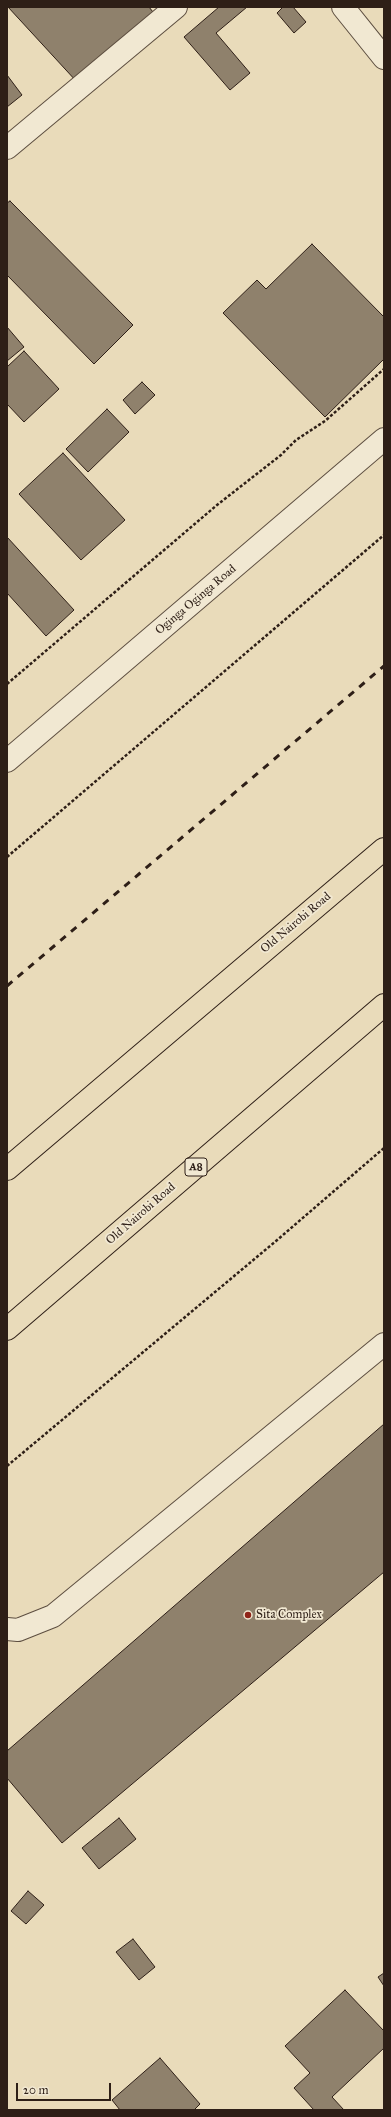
<!DOCTYPE html>
<html>
<head>
<meta charset="utf-8">
<style>
  body { margin:0 }
  #map { position:relative; width:391px; height:2117px; overflow:hidden; background:#e9dbba; font-family:"IM FELL Great Primer",serif }
  canvas { display:block }
  .frame { position:absolute; inset:0; border:8px solid #2e1f17; pointer-events:none }
  .scale { position:absolute; left:16px; top:2083px; width:95px; height:18px; box-sizing:border-box; border:2px solid #2e1f17; border-top:0; padding-left:5px; font-size:12px; line-height:14px; white-space:nowrap; color:#2e1f17; -webkit-text-stroke:3px #f1e8d2; paint-order:stroke }
</style>
</head>
<body>
<div id="map">
<canvas width="391" height="2117"></canvas>
<div class="frame"></div>
<div class="scale">20 m</div>
</div>
<script>
const ctx = document.querySelector('canvas').getContext('2d');
ctx.lineJoin = 'round';
function fillPath(path, color) { ctx.fillStyle = color; ctx.fill(path, 'evenodd'); }
const poly = rows => new Path2D(rows.map(r => 'M' + r).join(''));
function stroke(path, color, width, dash) { ctx.strokeStyle = color; ctx.lineWidth = width; ctx.lineCap = dash ? 'butt' : 'round'; ctx.setLineDash(dash || []); ctx.stroke(path); }
function write(font, color, halo, rows, align = 'center') {
  ctx.font = font + ' "IM FELL Great Primer",serif'; ctx.lineWidth = 3.5; ctx.setLineDash([]); ctx.textBaseline = 'middle'; ctx.strokeStyle = halo; ctx.fillStyle = color; for (const [text, x, y, turn = 0] of rows) {
    ctx.save(); ctx.translate(x, y); ctx.rotate((+turn || 0) * Math.PI / 180); ctx.textAlign = isNaN(turn) ? turn : align; if (halo) ctx.strokeText(text, 0, 0); ctx.fillText(text, 0, 0); ctx.restore();
  }
}
const building = poly([
  [8,7,149,7,153,12,77,82,8,7],
  [219,7,247,7,216,33,250,73,230,90,184,37,219,7],
  [283,7,293,7,306,22,294,33,277,13,283,7],
  [7,75,22,95,7,107,7,75],
  [10,201,133,325,94,364,7,275,7,203,10,201],
  [312,244,384,317,384,359,325,417,223,313,257,280,266,289,312,244],
  [7,327,24,347,7,361,7,327],
  [24,351,59,389,24,422,7,404,7,367,24,351],
  [142,382,155,395,135,414,123,400,142,382],
  [107,409,129,432,88,472,66,449,107,409],
  [63,453,125,520,81,560,19,494,63,453],
  [7,537,74,610,46,636,7,593,7,537],
  [384,1424,384,1572,62,1843,7,1778,7,1751,384,1424],
  [119,1818,136,1839,99,1869,82,1848,119,1818],
  [28,1891,44,1905,26,1924,11,1911,28,1891],
  [133,1939,155,1967,139,1980,116,1952,133,1939],
  [384,1973,384,1986,378,1977,384,1973],
  [345,1990,384,2031,384,2048,332,2097,344,2110,314,2110,294,2088,310,2073,285,2046,345,1990],
  [160,2058,200,2104,194,2110,120,2110,112,2100,160,2058]
]);
const path = poly([
  [7,684,217,505,281,455,296,440,325,421,384,369],
  [7,857,384,535],
  [7,1466,276,1241,384,1148]
]);
const minor = poly([
  [343,7,384,58],
  [7,148,176,7],
  [7,761,384,439],
  [7,1629,18,1630,53,1616,384,1344]
]);
const highway = poly([
  [7,1169,384,849],
  [7,1329,384,1005]
]);
const rail = poly([
  [7,986,384,666]
]);
const markers = [
  [248,1615,4,"#8f2418"]
];
const shields = [
  [196,1167,22]
];
const shieldNames = [
  ["A8",196,1167]
];
const streetNames = [
  ["Oginga Oginga Road",196,600,-40],
  ["Old Nairobi Road",296,923,-40],
  ["Old Nairobi Road",141,1214,-41]
];
const poiNames = [
  ["Sita Complex",256,1615]
];
fillPath(building, '#8f816c');
stroke(building, '#2e1f17', 1);
stroke(minor, '#5d4e40', 24);
stroke(highway, '#2e1f17', 24);
stroke(path, '#2e1f17', 2.5, [3, 2]);
stroke(minor, '#f1e8d2', 22);
stroke(highway, '#e9dbba', 22);
stroke(rail, '#2e1f17', 3, [7, 7]);
for (const [x, y, r, color] of markers) { const dot = new Path2D(); dot.arc(x, y, r, 0, 2 * Math.PI); ctx.fillStyle = color; ctx.fill(dot); stroke(dot, '#f1e8d2', 1.5); }
for (const [x, y, w] of shields) { const box = new Path2D(); box.roundRect(x - w / 2, y - 9, w, 18, 3); ctx.fillStyle = '#f1e8d2'; ctx.fill(box); stroke(box, '#2e1f17', 1); }
write('bold 11px', '#2e1f17', null, shieldNames);
write('12px', '#2e1f17', '#f1e8d2', streetNames);
write('12px', '#2e1f17', '#f1e8d2', poiNames, 'left');
</script>
</body>
</html>
